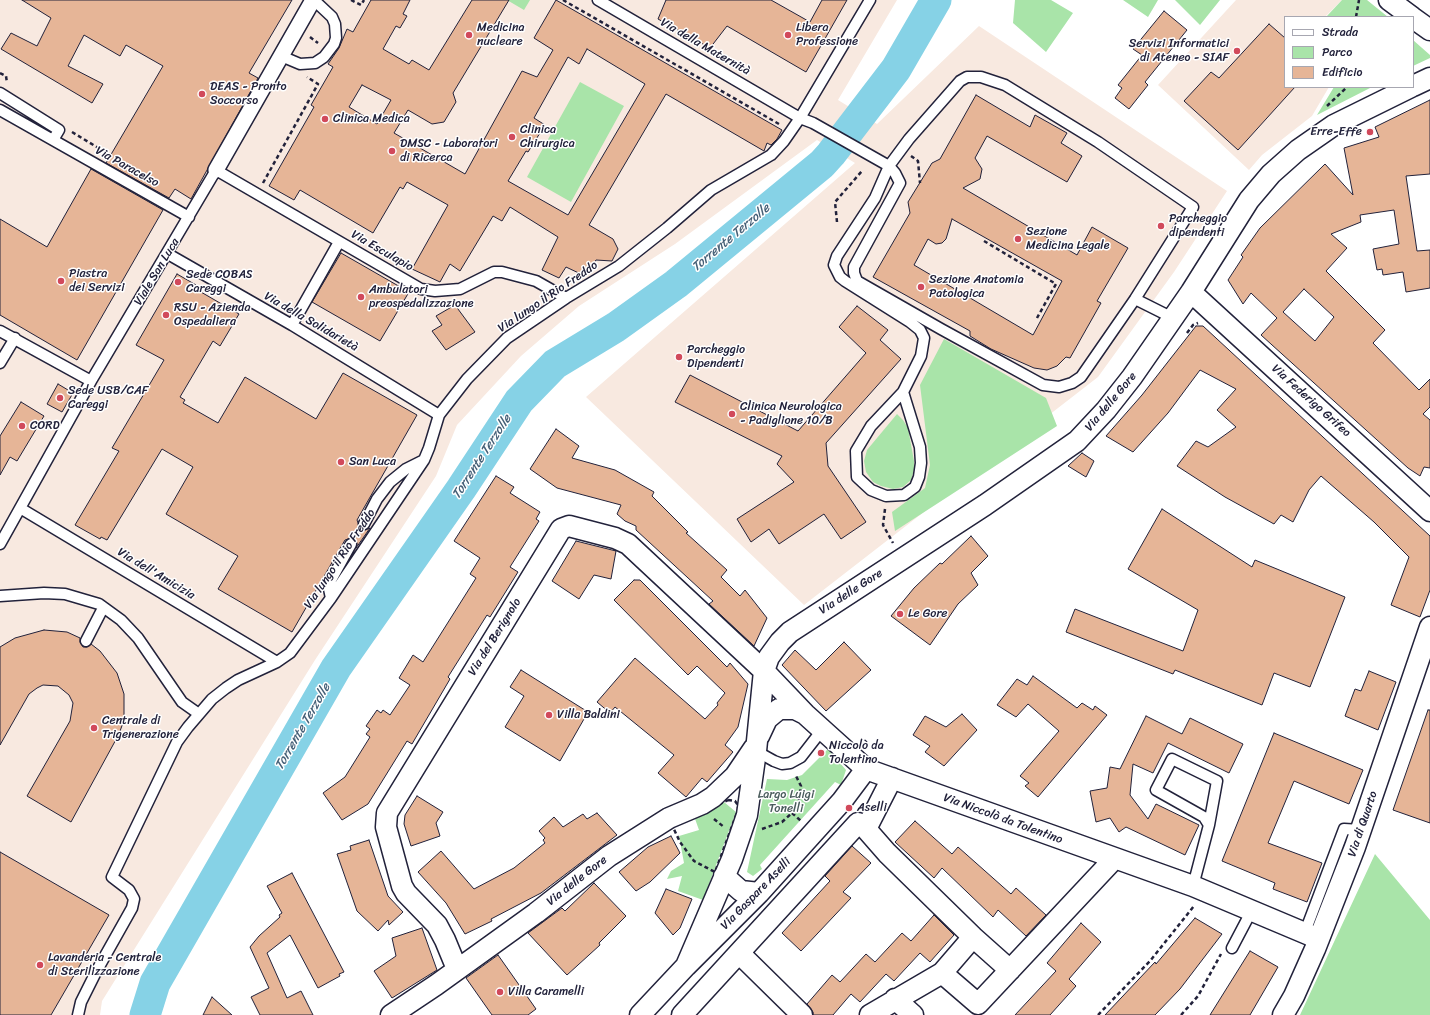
<!DOCTYPE html>
<html>
<head>
<meta charset="utf-8">
<style>
  body { margin:0 }
  #map { position:relative; width:1430px; height:1015px; overflow:hidden; background:#fff; font-family:Sriracha,sans-serif }
  canvas { display:block }
  .legend { position:absolute; left:1284px; top:16px; width:130px; height:72px; box-sizing:border-box; background:#fff; border:1px solid #a7a7b1; margin:0; padding:5px 7px; list-style:none; font-size:12px; color:#22223b }
  .legend li { display:flex; align-items:center; gap:8px; height:20px }
  .legend b { width:20px; border:1px solid #a7a7b1 }
</style>
</head>
<body>
<div id="map">
<canvas width="1430" height="1015"></canvas>
<ul class="legend">
<li><b style="height:5px;background:#fff"></b>Strada</li>
<li><b style="height:11px;background:#a9e4a9"></b>Parco</li>
<li><b style="height:11px;background:#e6b597"></b>Edificio</li>
</ul>
</div>
<script>
const ctx = document.querySelector('canvas').getContext('2d');
ctx.lineJoin = 'round';
function fillPath(path, color) { ctx.fillStyle = color; ctx.fill(path, 'evenodd'); }
const poly = rows => new Path2D(rows.map(r => 'M' + r).join(''));
function stroke(path, color, width, dash) { ctx.strokeStyle = color; ctx.lineWidth = width; ctx.lineCap = dash ? 'butt' : 'round'; ctx.setLineDash(dash || []); ctx.stroke(path); }
function write(font, color, halo, rows, align = 'center') {
  ctx.font = font + ' Sriracha,sans-serif'; ctx.lineWidth = 3; ctx.setLineDash([]); ctx.textBaseline = 'middle'; ctx.strokeStyle = halo; ctx.fillStyle = color; for (const [text, x, y, turn = 0] of rows) {
    ctx.save(); ctx.translate(x, y); ctx.rotate((+turn || 0) * Math.PI / 180); ctx.textAlign = isNaN(turn) ? turn : align; if (halo) ctx.strokeText(text, 0, 0); ctx.fillText(text, 0, 0); ctx.restore();
  }
}
const built = poly([
  [0,0,897,0,838,100,877,124,979,26,1227,191,1174,272,1098,377,804,605,586,397,855,163,817,140,675,244,579,306,521,356,457,425,436,476,315,660,102,1001,100,1015,0,1015],
  [1236,0,1342,0,1325,17,1285,17,1285,87,1329,87,1312,116,1262,155,1249,170,1158,85]
]);
const green = poly([
  [507,0,530,0,524,10],
  [1015,0,1051,0,1073,13,1046,52,1013,23],
  [1123,0,1158,0,1148,17],
  [1175,0,1220,0,1200,25],
  [1342,0,1367,0,1388,17,1326,17],
  [1413,40,1430,55,1430,58,1413,66],
  [580,82,624,106,571,202,527,177],
  [1334,87,1372,87,1317,115],
  [944,339,1046,398,1057,426,895,531,892,512,925,488,930,465,920,385],
  [897,414,903,420,908,428,914,461,914,470,911,480,903,487,893,489,881,486,873,482,866,472,864,461,867,450],
  [828,749,846,770,841,785,835,782,760,865,762,869,753,876,747,872,767,779,787,780,802,775],
  [724,802,736,812,703,900,678,891,682,876,667,879,671,871,684,863,679,836,699,830,694,816],
  [1375,854,1430,920,1430,1015,1300,1015]
]);
const river = poly([
  [145,1015,155,983,336,668,461,489,519,401,555,364,616,327,676,284,822,164,831,154,896,69,936,0]
]);
const building = poly([
  [22,0,292,0,249,73,258,78,191,199,175,189,169,198,106,163,163,66,126,45,120,56,84,35,68,66,103,84,92,103,1,49,11,33,37,46,51,18,22,0],
  [371,0,410,0,403,14,407,16,400,28,396,26,383,49,409,64,412,60,429,70,472,0,509,0,453,93,456,102,444,122,432,124,408,110,394,133,465,174,522,71,537,77,553,50,534,38,556,0,782,130,777,139,771,145,767,143,764,151,666,94,589,225,613,239,618,249,612,261,596,260,585,276,566,267,559,278,542,270,558,237,510,207,502,221,493,216,460,271,450,264,440,282,412,269,448,205,407,182,403,189,400,187,373,233,300,190,294,200,269,186,314,107,311,105,333,67,328,64,339,48,347,29,353,32,371,0],
  [587,49,645,84,568,215,508,181,526,151,528,152,545,125,534,118,568,57,579,64,587,49],
  [362,85,391,100,377,124,349,107,362,85],
  [666,0,771,0,810,22,822,0,847,0,806,72,727,26,710,48,658,19,666,0],
  [1164,11,1187,30,1145,82,1148,85,1129,109,1115,98,1122,88,1118,85,1142,55,1133,49,1164,11],
  [1269,24,1285,38,1285,87,1295,87,1238,150,1184,101,1211,72,1219,78,1269,24],
  [976,95,1030,127,1035,115,1067,133,1061,143,1082,156,1067,182,987,136,975,158,982,169,980,179,963,188,1077,255,1092,227,1128,248,1097,301,1101,303,1070,358,1066,357,1057,366,1047,370,1034,368,991,349,970,336,970,331,873,277,910,213,908,202,932,163,940,159,976,95],
  [952,219,1062,281,1033,335,914,265,928,239,936,244,942,243,946,239,952,219],
  [1430,100,1430,174,1406,176,1417,251,1430,250,1430,288,1406,292,1403,272,1383,275,1382,269,1377,270,1373,249,1399,244,1394,210,1360,215,1361,222,1331,234,1347,248,1326,271,1385,330,1373,343,1419,390,1430,379,1430,407,1423,414,1430,420,1430,468,1424,467,1420,476,1408,468,1261,335,1277,318,1251,293,1243,304,1228,280,1243,257,1241,255,1260,228,1325,164,1353,195,1344,148,1379,137,1375,127,1430,100],
  [1304,289,1334,317,1315,341,1283,312,1304,289],
  [91,169,163,210,77,360,0,315,0,219,47,247,91,169],
  [341,253,409,292,380,341,312,302,341,253],
  [177,274,196,285,194,288,239,314,220,346,213,341,180,397,185,400,183,403,218,423,245,377,316,419,343,373,417,415,357,520,361,530,365,530,370,528,356,548,357,544,354,539,351,538,345,540,292,632,218,589,238,556,166,514,193,467,162,449,107,540,101,537,100,539,75,525,119,451,112,448,164,360,136,345,177,274],
  [455,305,475,332,446,350,432,331,442,325,436,316,455,305],
  [857,306,888,330,880,340,901,359,826,443,828,466,866,522,841,539,824,514,779,544,769,529,751,542,737,519,794,482,777,464,782,456,675,402,690,375,798,431,866,353,839,327,857,306],
  [1196,326,1203,326,1430,536,1430,590,1420,617,1391,605,1409,557,1374,522,1321,476,1309,490,1293,522,1281,515,1274,524,1225,497,1177,466,1196,441,1208,447,1236,427,1217,410,1236,389,1200,370,1168,413,1133,452,1106,436,1142,395,1196,326],
  [58,384,73,393,62,412,47,404,58,384],
  [21,402,44,416,17,461,10,457,0,475,0,436,21,402],
  [556,429,579,446,572,458,615,470,654,492,652,496,688,532,686,533,727,570,721,577,740,596,745,590,767,618,754,646,709,604,713,601,636,530,636,526,625,521,617,514,621,505,557,488,530,469,556,429],
  [1082,453,1094,461,1086,477,1068,466,1082,453],
  [496,476,514,487,510,493,540,512,536,519,539,521,510,567,518,572,490,617,487,615,448,677,450,679,412,744,407,741,368,804,342,820,323,793,345,777,370,737,366,734,370,729,366,726,377,710,381,713,383,710,390,715,410,685,399,678,413,655,423,662,476,578,470,574,480,558,454,541,496,476],
  [1162,509,1252,567,1255,560,1345,597,1310,687,1274,673,1262,705,1175,670,1173,674,1066,632,1075,609,1183,651,1198,610,1128,569,1162,509],
  [971,536,988,556,971,573,978,585,958,604,930,645,891,616,914,588,940,563,942,564,971,536],
  [576,541,616,551,611,579,594,575,579,599,552,581,576,541],
  [634,580,640,580,727,667,730,663,748,684,738,727,725,745,733,752,707,782,702,778,686,797,658,773,674,755,615,707,610,713,597,702,635,658,705,719,718,705,717,703,725,693,697,666,688,675,614,600,634,580],
  [44,630,67,632,80,638,80,642,83,647,87,647,91,644,100,651,117,673,124,694,124,720,119,734,71,822,27,796,70,721,73,703,69,695,58,686,43,685,37,688,29,694,0,745,0,647,15,638,44,630],
  [844,642,871,670,826,711,782,665,795,650,816,670,844,642],
  [521,670,588,712,560,761,505,727,524,696,510,687,521,670],
  [1369,671,1396,682,1378,730,1345,716,1355,689,1361,691,1369,671],
  [1033,676,1077,708,1082,703,1093,710,1095,706,1107,715,1038,797,1025,786,1029,783,1020,776,1059,731,1028,704,1016,717,997,705,1017,679,1027,685,1033,676],
  [1428,710,1430,710,1430,823,1393,810,1428,710],
  [962,714,977,730,944,766,925,752,930,746,913,735,925,716,946,727,962,714],
  [1146,716,1182,734,1190,718,1243,744,1229,773,1168,743,1153,773,1133,764,1130,795,1148,819,1156,804,1199,825,1185,855,1126,827,1119,832,1110,818,1096,822,1090,791,1107,788,1110,767,1120,769,1146,716],
  [1274,733,1363,770,1349,804,1294,781,1268,843,1322,863,1307,902,1273,889,1275,883,1222,861,1274,733],
  [417,796,443,812,436,823,440,836,411,846,404,824,405,815,417,796],
  [597,813,617,835,541,893,491,919,492,921,465,934,446,903,418,872,441,851,474,889,514,868,545,843,543,840,545,838,539,831,554,817,563,827,583,814,587,819,597,813],
  [915,821,952,854,958,847,1011,894,1016,888,1046,915,1026,936,998,910,993,917,942,868,934,878,895,842,915,821],
  [671,836,680,853,650,882,636,891,619,872,648,847,671,836],
  [369,840,388,896,403,912,389,925,388,920,378,931,357,911,337,854,351,850,350,846,369,840],
  [852,846,871,863,843,892,851,898,801,951,782,933,830,881,825,876,852,846],
  [0,852,109,915,51,1015,0,1015,0,852],
  [292,873,344,972,339,974,340,976,318,988,290,935,267,953,287,998,301,991,313,1015,260,1015,251,997,269,988,250,947,259,936,280,917,279,915,282,913,267,886,292,873],
  [594,883,626,916,599,943,600,945,567,975,528,933,562,908,565,911,594,883],
  [666,889,692,899,680,928,673,935,655,913,666,889],
  [934,915,954,935,930,962,920,953,894,981,886,974,860,1002,851,994,833,1015,813,1015,813,1012,807,1004,832,975,840,982,866,954,875,962,902,933,911,941,934,915],
  [1195,918,1222,934,1180,989,1155,1015,1105,1015,1155,962,1156,964,1195,918],
  [1081,923,1101,942,1069,979,1076,986,1050,1015,1015,1015,1056,971,1047,963,1081,923],
  [422,928,437,970,392,998,374,971,396,956,392,938,422,928],
  [1250,951,1278,967,1250,1015,1210,1015,1250,951],
  [498,955,536,1009,528,1015,492,1015,466,978,498,955],
  [212,997,232,1015,203,1015,212,997]
]);
const path = poly([
  [351,0,361,5,364,0],
  [563,0,779,124],
  [1356,17,1359,0],
  [310,37,318,43],
  [0,73,6,76,7,83],
  [1327,106,1347,87],
  [72,132,105,152],
  [911,156,918,161,920,183],
  [263,183,318,84,307,77],
  [837,222,835,202,862,171],
  [984,241,1056,284,1037,318],
  [1187,333,1193,325,1198,323],
  [885,509,883,525,893,543],
  [728,800,735,801,738,805,738,810,715,872,694,861,680,842,671,823,707,810,728,800],
  [792,813,801,821],
  [714,819,724,827],
  [762,829,782,822,792,813,799,799,801,786,795,774],
  [1098,1015,1150,961,1194,906],
  [1181,1015,1198,996,1221,954]
]);
const service = poly([
  [598,0,800,118,813,123,889,166,895,173,900,183,854,267,854,273,857,281,941,329,1043,385,1059,387,1072,383,1081,377,1135,299,1193,207,1098,142,1005,85,981,77,967,77,960,81,909,139,889,166,875,198,837,256,834,265,840,277,845,281,910,322,920,330,924,338,921,356,903,392],
  [281,56,300,64,315,63,324,57,334,44,336,38,335,24,332,17,314,0],
  [0,93,59,130,53,140],
  [0,110,189,217],
  [168,254,292,325,439,415],
  [1135,299,1173,318],
  [292,325,339,242],
  [0,331,91,381],
  [0,363,15,338],
  [903,392,920,447,921,463,919,477,915,487,904,495,886,496,871,490,857,477,856,451,871,426,903,392],
  [20,508,277,662],
  [364,524,377,499,390,482,406,469,422,461],
  [0,544,91,381,216,170,421,289,435,291,460,289,494,272,502,272,536,281,566,298],
  [0,596,44,593,65,594,99,604,121,620,138,638,182,702,199,714],
  [331,598,329,589,331,580,351,544],
  [86,641,103,608],
  [756,751,774,761,782,764,790,763,801,757,822,730],
  [1193,886,1209,825,1204,817,1156,790,1172,759,1217,781,1209,825],
  [1305,932,1344,829,1361,830],
  [1232,948,1252,910],
  [78,1015,81,1002,96,972,132,908,134,899,129,890,112,877,177,742,188,727,212,699,226,688,238,680,277,662,290,653,331,598,424,460,429,448,439,415,467,379,507,338,566,298,619,266,667,228,711,190,771,155,784,141,800,118,870,0]
]);
const pedestrian = poly([
  [216,170,313,0]
]);
const minor = poly([
  [1389,0,1412,17],
  [1413,18,1430,30],
  [1413,86,1430,78],
  [1191,292,1430,511],
  [759,736,767,719,779,709,795,709,805,714],
  [866,829,892,778],
  [724,876,741,891,759,893],
  [739,953,802,1015],
  [686,966,732,859,747,815,756,751,764,671,769,657,780,642,790,632,985,505,1077,441,1106,410,1132,377,1191,292,1249,200,1271,174,1298,150,1334,125,1411,87],
  [457,969,445,940,437,925,406,893,402,886,386,827,387,813,561,529,569,526,615,538,628,544,764,671,805,714,866,769,1193,886,1319,939],
  [942,973,973,937],
  [895,999,913,1015],
  [391,1015,436,985,536,913,609,856,669,818,702,804,713,797,735,776,754,748],
  [640,1015,686,966,759,893,842,801,866,769],
  [682,1015,858,823,866,829,887,853,973,937,1010,970],
  [870,1015,942,973,978,1004,1114,859],
  [1283,1015,1294,996,1315,949,1355,847,1430,627]
]);
const markers = [
  [469,35,4,"#d1495b"],
  [788,35,4,"#d1495b"],
  [1237,51,4,"#d1495b"],
  [202,94,4,"#d1495b"],
  [325,119,4,"#d1495b"],
  [1370,132,4,"#d1495b"],
  [512,137,4,"#d1495b"],
  [392,151,4,"#d1495b"],
  [1161,226,4,"#d1495b"],
  [1018,239,4,"#d1495b"],
  [61,281,4,"#d1495b"],
  [178,282,4,"#d1495b"],
  [921,287,4,"#d1495b"],
  [361,297,4,"#d1495b"],
  [166,315,4,"#d1495b"],
  [679,357,4,"#d1495b"],
  [60,398,4,"#d1495b"],
  [732,414,4,"#d1495b"],
  [22,426,4,"#d1495b"],
  [341,462,4,"#d1495b"],
  [900,614,4,"#d1495b"],
  [549,715,4,"#d1495b"],
  [94,728,4,"#d1495b"],
  [821,753,4,"#d1495b"],
  [849,808,4,"#d1495b"],
  [40,965,4,"#d1495b"],
  [500,992,4,"#d1495b"]
];
const poiNames = [
  ["Medicina",477,28],
  ["nucleare",477,42],
  ["Libera",796,28],
  ["Professione",796,42],
  ["Servizi Informatici",1229,44,"right"],
  ["di Ateneo - SIAF",1229,58,"right"],
  ["DEAS - Pronto",210,87],
  ["Soccorso",210,101],
  ["Clinica Medica",333,119],
  ["Clinica",520,130],
  ["Chirurgica",520,144],
  ["Erre-Effe",1362,132,"right"],
  ["DMSC - Laboratori",400,144],
  ["di Ricerca",400,158],
  ["Parcheggio",1169,219],
  ["dipendenti",1169,233],
  ["Sezione",1026,232],
  ["Medicina Legale",1026,246],
  ["Piastra",69,274],
  ["dei Servizi",69,288],
  ["Sede COBAS",186,275],
  ["Careggi",186,289],
  ["Sezione Anatomia",929,280],
  ["Patologica",929,294],
  ["Ambulatori",369,290],
  ["preospedalizzazione",369,304],
  ["RSU - Azienda",174,308],
  ["Ospedaliera",174,322],
  ["Parcheggio",687,350],
  ["Dipendenti",687,364],
  ["Sede USB/CAF",68,391],
  ["Careggi",68,405],
  ["Clinica Neurologica",740,407],
  ["- Padiglione 10/B",740,421],
  ["CORD",30,426],
  ["San Luca",349,462],
  ["Le Gore",908,614],
  ["Villa Baldini",557,715],
  ["Centrale di",102,721],
  ["Trigenerazione",102,735],
  ["Niccolò da",829,746],
  ["Tolentino",829,760],
  ["Aselli",857,808],
  ["Lavanderia - Centrale",48,958],
  ["di Sterilizzazione",48,972],
  ["Villa Caramelli",508,992]
];
const streetNames = [
  ["Via della Maternità",705,47,30],
  ["Via Paracelso",127,167,29],
  ["Via Esculapio",382,251,30],
  ["Viale San Luca",157,272,-59],
  ["Via lungo il Rio Freddo",548,297,-34],
  ["Via della Solidarietà",311,322,30],
  ["Via Federigo Grifeo",1311,401,42],
  ["Via delle Gore",1111,402,-50],
  ["Via lungo il Rio Freddo",340,559,-56],
  ["Via dell'Amicizia",156,574,31],
  ["Via delle Gore",851,592,-33],
  ["Via del Berignolo",495,637,-58],
  ["Via Niccolò da Tolentino",1003,819,20],
  ["Via di Quarto",1363,824,-71],
  ["Via delle Gore",577,881,-38],
  ["Via Gaspare Aselli",756,894,-46]
];
const parkNames = [
  ["Largo Luigi",786,795],
  ["Tonelli",786,809]
];
const waterNames = [
  ["Torrente Terzolle",731,238,-40],
  ["Torrente Terzolle",482,457,-57],
  ["Torrente Terzolle",303,727,-60]
];
fillPath(built, '#f8e9e0');
fillPath(green, '#a9e4a9');
stroke(river, '#86d2e6', 31);
fillPath(building, '#e6b597');
stroke(building, '#22223b', 1);
stroke(service, '#22223b', 13);
stroke(pedestrian, '#22223b', 18);
stroke(minor, '#22223b', 23);
stroke(path, '#22223b', 2.5, [4, 3]);
stroke(service, '#fff', 10);
stroke(pedestrian, '#fff', 15);
stroke(minor, '#fff', 20);
for (const [x, y, r, color] of markers) { const dot = new Path2D(); dot.arc(x, y, r, 0, 2 * Math.PI); ctx.fillStyle = color; ctx.fill(dot); stroke(dot, '#fff', 1.5); }
write('12px', '#22223b', '#fff', poiNames, 'left');
write('12px', '#22223b', '#fff', streetNames);
write('12px', '#4a5c5c', '#fff', parkNames);
write('italic 13px', '#456077', '#fff', waterNames);
</script>
</body>
</html>
